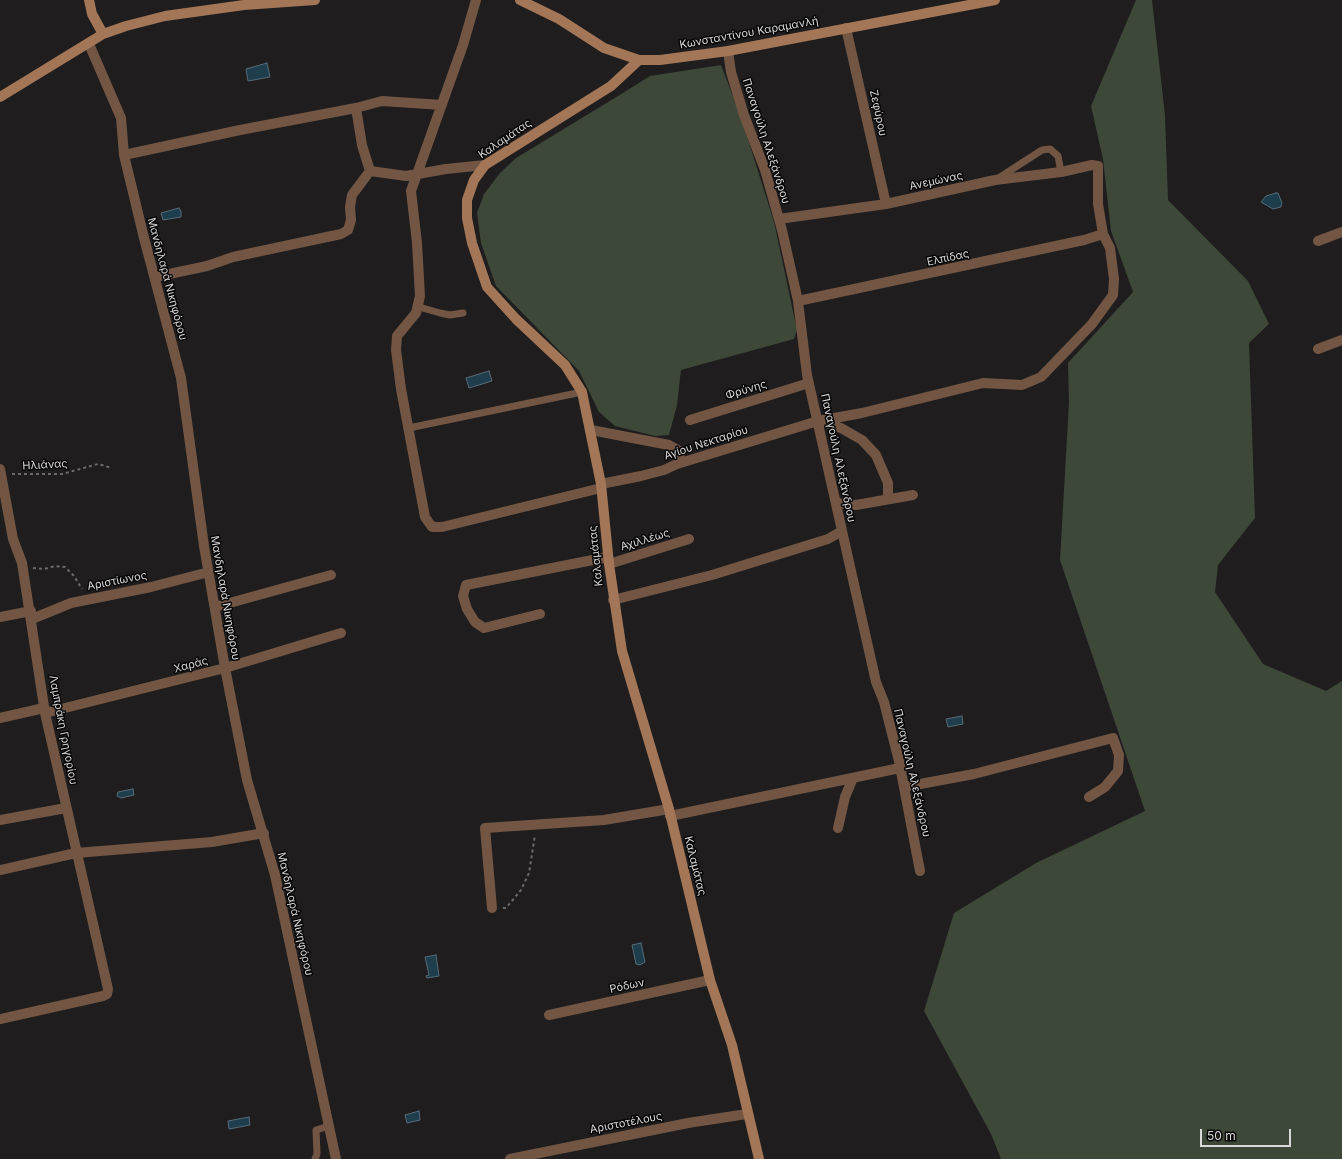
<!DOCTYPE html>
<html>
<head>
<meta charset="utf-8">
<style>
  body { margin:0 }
  #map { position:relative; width:1342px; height:1159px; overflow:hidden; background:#1f1d1e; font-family:Inter,sans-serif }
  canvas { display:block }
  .scale { position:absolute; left:1200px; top:1129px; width:91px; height:18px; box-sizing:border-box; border:2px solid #dad9da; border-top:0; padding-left:5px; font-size:12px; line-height:14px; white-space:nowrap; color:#dad9da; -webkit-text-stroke:3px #080708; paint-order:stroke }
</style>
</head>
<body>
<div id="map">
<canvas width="1342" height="1159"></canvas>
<div class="scale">50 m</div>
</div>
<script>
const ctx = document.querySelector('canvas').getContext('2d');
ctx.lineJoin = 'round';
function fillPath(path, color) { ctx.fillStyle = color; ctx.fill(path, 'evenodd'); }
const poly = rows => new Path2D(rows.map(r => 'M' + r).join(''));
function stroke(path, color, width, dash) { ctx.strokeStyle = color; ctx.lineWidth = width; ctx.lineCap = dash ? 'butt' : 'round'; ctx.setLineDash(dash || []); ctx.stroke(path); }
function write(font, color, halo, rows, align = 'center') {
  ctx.font = font + ' Inter,sans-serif'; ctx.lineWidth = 3; ctx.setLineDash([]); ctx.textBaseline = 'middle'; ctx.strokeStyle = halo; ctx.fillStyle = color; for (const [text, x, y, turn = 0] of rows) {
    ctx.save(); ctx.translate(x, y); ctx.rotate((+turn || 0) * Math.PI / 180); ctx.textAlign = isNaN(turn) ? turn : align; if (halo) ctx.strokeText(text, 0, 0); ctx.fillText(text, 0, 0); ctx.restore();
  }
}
const green = poly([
  [1136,0,1152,0,1165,115,1168,200,1248,281,1269,324,1249,343,1255,518,1218,565,1215,592,1263,664,1326,691,1342,681,1342,1159,1001,1159,991,1134,924,1011,954,913,1036,863,1145,811,1060,560,1069,402,1068,363,1133,292,1111,231,1103,159,1091,106],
  [721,65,741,117,774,222,797,330,794,339,681,370,677,405,669,435,655,436,615,426,599,412,579,371,496,286,481,243,477,213,484,194,500,173,516,158,618,96,650,76]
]);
const water = poly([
  [267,63,270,77,248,81,246,69,267,63],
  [1276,193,1278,193,1282,203,1281,207,1273,209,1261,202,1266,196,1276,193],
  [179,208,181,211,181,217,163,220,161,213,179,208],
  [489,371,492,381,469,388,466,378,489,371],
  [962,716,963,724,948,727,946,719,962,716],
  [133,789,134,795,121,798,117,796,118,792,133,789],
  [641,943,645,962,640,965,636,964,632,945,641,943],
  [436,955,439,976,427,978,426,976,429,975,425,957,436,955],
  [419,1111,420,1120,407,1123,405,1115,419,1111],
  [249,1117,250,1125,229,1129,228,1121,249,1117]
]);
const path = poly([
  [12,474,62,474,98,464,112,468],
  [33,568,44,569,55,566,65,567,74,576,82,589],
  [503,908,506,908,521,890,529,873,535,835]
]);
const lane = poly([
  [997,179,1042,150,1050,149,1058,156,1061,172],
  [419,307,440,313,450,315,463,313],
  [409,428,582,392],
  [315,1159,317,1154,316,1130,329,1126]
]);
const street = poly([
  [476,0,463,45,411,191,417,243,420,296,416,313,397,336,396,350,401,389,425,517,432,527,442,527,601,488],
  [846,28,886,204],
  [89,44,121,118,124,155,144,238,181,378,204,546,225,668,247,780,275,875,336,1159],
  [728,51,731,72,744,115,765,170,782,230,798,301,807,375,876,682,884,702,899,761,920,871],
  [124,155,240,130,356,108],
  [370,171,406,176,446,169,485,165],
  [1318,241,1342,232],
  [155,277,207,266,233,257,341,234,348,230,351,220,350,207,352,195,370,171,362,145,356,108,382,101,442,105],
  [798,301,1084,240,1103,234],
  [1318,349,1342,340],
  [690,420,809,383],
  [820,421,841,428,862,440,876,455,888,483,888,499],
  [591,430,669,445,678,450,680,458,677,464],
  [0,469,13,539,22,563,45,713,108,989,107,994,103,996,0,1019],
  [601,484,641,476,664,470,677,464,818,421,862,413,983,383,1022,385,1041,377,1092,324,1113,295,1114,279,1110,248,1103,234,1098,204,1098,166,1092,165,1061,172,995,180,886,204,779,219],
  [836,503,856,505,913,495],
  [609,564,689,539],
  [613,600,712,575,828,539,842,531],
  [215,607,331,575],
  [540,614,484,628,475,622,467,609,463,596,466,585,608,557],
  [0,617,31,611],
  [32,619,71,603,151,587,209,572],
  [45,713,225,668,341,633],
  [0,718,44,708],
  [904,787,974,774,1113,738,1119,755,1118,771,1105,787,1089,797],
  [670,816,900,768],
  [0,820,66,808],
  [838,828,845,797,853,778],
  [0,870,76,853,212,842,264,833],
  [492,908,485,828,604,820,669,809],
  [549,1015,710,980],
  [510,1159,688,1123,747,1114]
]);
const secondary = poly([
  [89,0,92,14,103,34],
  [520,0,559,19,604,48,639,60,660,60,728,51,995,0],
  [639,60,611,86,485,165,474,180,467,200,467,218,472,243,487,287,516,319,565,365,582,392,601,484,609,564,622,651,669,809,710,980,732,1045,759,1159],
  [0,97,103,34,126,26,165,16,244,5,315,0]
]);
const streetNames = [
  ["Κωνσταντίνου Καραμανλή",749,33,-10],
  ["Ζεφύρου",878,113,78],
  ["Καλαμάτας",505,139,-34],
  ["Παναγούλη Αλεξάνδρου",766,141,72],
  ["Ανεμώνας",936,181,-12],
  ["Ελπίδας",948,258,-12],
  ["Μανδηλαρά Νικηφόρου",167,279,75],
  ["Φρύνης",746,390,-17],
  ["Αγίου Νεκταρίου",706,443,-18],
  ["Παναγούλη Αλεξάνδρου",838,458,78],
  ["Ηλιάνας",45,465,-3],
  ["Αχιλλέως",645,540,-17],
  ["Καλαμάτας",596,556,-96],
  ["Αριστίωνος",117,581,-11],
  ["Μανδηλαρά Νικηφόρου",225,598,80],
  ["Χαράς",191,665,-15],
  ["Λαμπράκη Γρηγορίου",63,730,79],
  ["Παναγούλη Αλεξάνδρου",912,773,77],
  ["Καλαμάτας",695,866,76],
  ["Μανδηλαρά Νικηφόρου",295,914,77],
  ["Ρόδων",627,986,-12],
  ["Αριστοτέλους",626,1123,-11]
];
fillPath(green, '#3d4838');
fillPath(water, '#1f3e4d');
stroke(water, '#576c77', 1);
stroke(path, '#6c6b6c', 2, [3, 3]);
stroke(lane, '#725643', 7);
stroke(street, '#725643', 10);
stroke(secondary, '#a27656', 10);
write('11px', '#dad9da', '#080708', streetNames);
</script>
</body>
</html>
